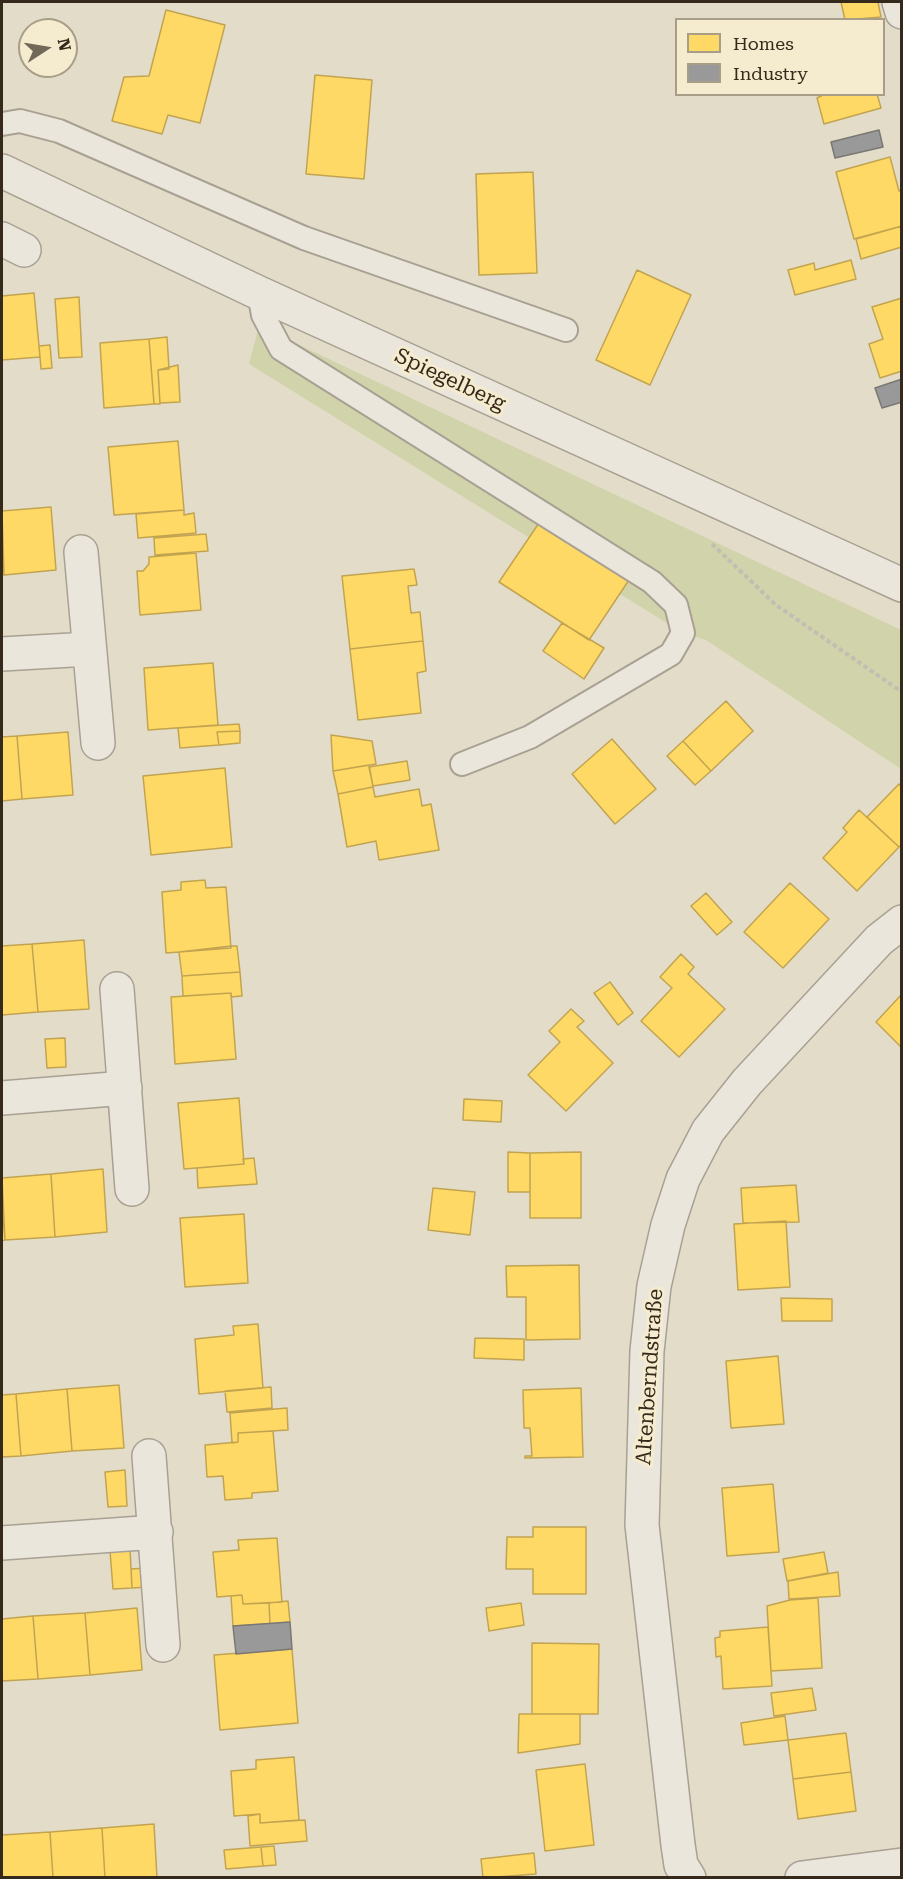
<!DOCTYPE html>
<html>
<head>
<meta charset="utf-8">
<style>
  body { margin:0 }
  #map { position:relative; width:903px; height:1879px; overflow:hidden; background:#e3dcc9; font-family:"Roboto Serif",serif }
  canvas { display:block }
  .frame { position:absolute; inset:0; border:3px solid #35291c; pointer-events:none }
  .legend { position:absolute; left:675px; top:18px; width:210px; height:78px; box-sizing:border-box; background:#f5ebce; border:2px solid #a89d87; margin:0; padding:8px 10px; list-style:none; font-size:18px; color:#35291c }
  .legend li { display:flex; align-items:center; gap:12px; height:30px }
  .legend b { width:30px; border:2px solid #a89d87 }
  .north { position:absolute; left:18px; top:18px; width:60px; height:60px; box-sizing:border-box; background:#f5ebce; border:2px solid #a89d87; border-radius:50%; rotate:78deg; font-size:16px; font-weight:700; line-height:24px; text-align:center; color:#35291c }
  .north::after { content:''; display:block; margin:auto; width:21px; height:27px; background:#726859; clip-path:polygon(50% 0,100% 100%,50% 72%,0 100%) }
</style>
</head>
<body>
<div id="map">
<canvas width="903" height="1879"></canvas>
<div class="frame"></div>
<ul class="legend">
<li><b style="height:16px;background:#ffd966"></b>Homes</li>
<li><b style="height:16px;background:#999"></b>Industry</li>
</ul>
<div class="north">N</div>
</div>
<script>
const ctx = document.querySelector('canvas').getContext('2d');
ctx.lineJoin = 'round';
function fillPath(path, color) { ctx.fillStyle = color; ctx.fill(path, 'evenodd'); }
const poly = rows => new Path2D(rows.map(r => 'M' + r).join(''));
function stroke(path, color, width, dash) { ctx.strokeStyle = color; ctx.lineWidth = width; ctx.lineCap = dash ? 'butt' : 'round'; ctx.setLineDash(dash || []); ctx.stroke(path); }
function write(font, color, halo, rows, align = 'center') {
  ctx.font = font + ' "Roboto Serif",serif'; ctx.lineWidth = 6; ctx.setLineDash([]); ctx.textBaseline = 'middle'; ctx.strokeStyle = halo; ctx.fillStyle = color; for (const [text, x, y, turn = 0] of rows) {
    ctx.save(); ctx.translate(x, y); ctx.rotate((+turn || 0) * Math.PI / 180); ctx.textAlign = isNaN(turn) ? turn : align; if (halo) ctx.strokeText(text, 0, 0); ctx.fillText(text, 0, 0); ctx.restore();
  }
}
const green = poly([
  [259,326,901,630,901,769,706,640,683,633,249,364]
]);
const homes = poly([
  [841,2,878,2,881,17,845,20,841,2],
  [166,10,225,25,200,123,168,115,162,134,112,121,124,77,149,76,166,10],
  [315,75,372,80,364,179,306,174,315,75],
  [825,94,877,94,881,108,824,124,817,98,825,94],
  [890,157,899,191,902,190,902,226,854,239,836,172,890,157],
  [533,172,537,273,479,275,476,174,533,172],
  [902,226,902,247,861,259,856,239,902,226],
  [851,260,856,279,795,295,788,270,814,263,815,270,851,260],
  [637,270,691,295,650,385,596,360,637,270],
  [34,293,40,357,2,360,2,296,34,293],
  [79,297,82,357,59,358,55,299,79,297],
  [902,298,902,371,880,378,869,344,883,339,872,307,902,298],
  [167,337,169,369,158,370,160,404,154,404,149,339,167,337],
  [149,339,154,404,104,408,100,343,149,339],
  [50,345,52,368,41,369,39,346,50,345],
  [178,365,180,402,160,403,158,370,178,365],
  [178,441,184,510,114,515,108,447,178,441],
  [51,507,56,570,4,575,2,511,51,507],
  [184,510,184,515,194,513,196,533,138,538,136,514,184,510],
  [539,523,629,580,589,640,499,582,539,523],
  [206,534,208,551,155,555,154,538,206,534],
  [2,535,4,575,2,575,2,535],
  [196,553,201,610,140,615,137,571,143,571,149,564,149,557,196,553],
  [414,569,417,585,408,586,411,613,420,612,423,641,350,649,342,576,414,569],
  [562,623,604,648,584,679,543,651,562,623],
  [423,641,426,671,417,673,421,713,358,720,350,649,423,641],
  [213,663,218,725,148,730,144,668,213,663],
  [726,701,753,731,711,771,683,741,726,701],
  [239,724,240,731,217,732,219,745,180,748,178,728,239,724],
  [240,731,240,743,219,745,217,732,240,731],
  [68,732,73,795,22,799,17,736,68,732],
  [331,735,372,741,376,764,333,771,331,735],
  [17,736,22,799,2,801,2,737,17,736],
  [612,739,656,789,615,824,572,774,612,739],
  [683,741,711,771,695,785,667,756,683,741],
  [407,761,410,780,373,786,369,767,407,761],
  [369,765,373,787,338,794,333,771,369,765],
  [225,768,232,847,151,855,143,776,225,768],
  [899,784,902,788,902,844,899,847,867,817,899,784],
  [373,787,375,797,419,789,422,806,431,804,439,850,379,860,376,841,347,847,338,794,373,787],
  [859,810,899,847,857,891,823,858,847,832,843,828,859,810],
  [205,880,206,888,226,887,231,948,166,953,162,892,181,890,181,882,205,880],
  [790,883,829,919,783,968,744,932,790,883],
  [706,893,732,922,717,935,691,906,706,893],
  [84,940,89,1009,38,1012,32,944,84,940],
  [32,944,38,1012,2,1015,2,946,32,944],
  [231,946,237,946,240,972,182,976,179,952,231,946],
  [681,954,694,967,688,974,725,1009,679,1057,641,1021,672,988,660,977,681,954],
  [240,972,242,996,231,997,231,993,183,996,182,976,240,972],
  [610,982,633,1013,618,1025,594,993,610,982],
  [231,993,236,1059,175,1064,171,997,231,993],
  [902,994,902,1048,876,1022,902,994],
  [571,1009,584,1021,577,1027,613,1063,566,1111,528,1075,560,1042,549,1031,571,1009],
  [65,1038,66,1067,47,1068,45,1039,65,1038],
  [239,1098,244,1164,184,1169,178,1103,239,1098],
  [464,1099,502,1101,501,1122,463,1120,464,1099],
  [508,1152,530,1153,530,1192,508,1192,508,1152],
  [581,1152,581,1218,530,1218,530,1153,581,1152],
  [254,1158,257,1184,198,1188,197,1168,244,1164,243,1159,254,1158],
  [103,1169,107,1232,55,1237,51,1174,103,1169],
  [51,1174,55,1237,5,1240,2,1178,51,1174],
  [796,1185,799,1222,743,1223,741,1188,796,1185],
  [433,1188,475,1192,470,1235,428,1230,433,1188],
  [2,1207,5,1240,2,1241,2,1207],
  [244,1214,248,1283,185,1287,180,1218,244,1214],
  [786,1221,790,1287,738,1290,734,1224,786,1221],
  [579,1265,580,1339,526,1340,526,1297,507,1297,506,1266,579,1265],
  [781,1298,832,1299,832,1321,782,1321,781,1298],
  [258,1324,263,1388,199,1394,195,1339,234,1335,233,1326,258,1324],
  [475,1338,524,1339,524,1360,474,1358,475,1338],
  [778,1356,784,1424,731,1428,726,1361,778,1356],
  [119,1385,124,1448,72,1451,67,1389,119,1385],
  [271,1387,272,1408,227,1412,225,1391,271,1387],
  [581,1388,583,1457,525,1458,525,1456,532,1456,530,1428,524,1428,523,1390,581,1388],
  [67,1389,72,1451,21,1456,16,1394,67,1389],
  [16,1394,21,1456,2,1457,2,1395,16,1394],
  [287,1408,288,1430,238,1433,238,1442,232,1443,230,1413,287,1408],
  [273,1431,278,1491,252,1493,252,1498,225,1500,223,1476,207,1477,205,1445,238,1442,238,1433,273,1431],
  [125,1470,127,1506,108,1507,105,1472,125,1470],
  [773,1484,779,1552,727,1556,722,1488,773,1484],
  [533,1527,586,1527,586,1594,533,1594,533,1569,506,1569,507,1537,533,1537,533,1527],
  [277,1538,282,1602,243,1604,242,1595,217,1597,213,1552,239,1550,238,1540,277,1538],
  [130,1549,132,1588,113,1589,110,1551,130,1549],
  [824,1552,828,1573,787,1581,783,1559,824,1552],
  [147,1568,149,1587,132,1588,131,1569,147,1568],
  [838,1572,840,1596,789,1599,788,1581,838,1572],
  [242,1595,243,1604,269,1603,270,1624,233,1626,231,1596,242,1595],
  [818,1598,822,1668,771,1671,767,1606,790,1600,818,1598],
  [288,1601,290,1622,270,1624,269,1603,288,1601],
  [521,1603,524,1625,489,1631,486,1608,521,1603],
  [137,1608,142,1670,90,1675,85,1613,137,1608],
  [85,1613,90,1675,38,1679,33,1616,85,1613],
  [33,1616,38,1679,2,1681,2,1619,33,1616],
  [768,1627,772,1686,723,1689,721,1656,716,1657,715,1638,720,1637,720,1631,768,1627],
  [532,1643,599,1644,598,1714,532,1714,532,1643],
  [292,1649,298,1723,220,1730,214,1655,292,1649],
  [812,1688,816,1710,774,1716,771,1693,812,1688],
  [519,1714,580,1714,580,1744,518,1753,519,1714],
  [785,1716,788,1740,744,1745,741,1723,785,1716],
  [846,1733,851,1772,793,1779,788,1740,846,1733],
  [294,1757,299,1820,260,1823,260,1814,234,1816,231,1771,256,1769,256,1760,294,1757],
  [585,1764,594,1845,545,1851,536,1770,585,1764],
  [851,1772,856,1811,798,1819,793,1779,851,1772],
  [260,1814,260,1823,305,1820,307,1841,250,1846,248,1816,260,1814],
  [154,1824,157,1878,105,1878,102,1828,154,1824],
  [102,1828,105,1878,53,1878,50,1832,102,1828],
  [50,1832,53,1878,2,1878,2,1835,50,1832],
  [274,1846,276,1865,263,1866,261,1847,274,1846],
  [261,1847,263,1866,226,1869,224,1850,261,1847],
  [534,1853,536,1874,483,1878,481,1859,534,1853]
]);
const industry = poly([
  [879,130,883,147,835,158,831,142,879,130],
  [902,379,902,402,882,408,875,388,902,379],
  [290,1622,292,1649,236,1654,233,1626,290,1622]
]);
const path = poly([
  [712,544,776,605,902,692]
]);
const service = poly([
  [2,124,20,121,59,131,304,238,566,330],
  [259,293,263,315,281,349,652,582,676,605,683,633,671,654,530,737,462,764]
]);
const minor = poly([
  [899,2,902,12],
  [2,171,259,293,902,585],
  [2,239,24,250],
  [81,552,98,743],
  [2,654,89,649],
  [117,989,132,1189],
  [2,1098,125,1088],
  [149,1456,163,1645],
  [2,1543,156,1532],
  [689,1878,681,1865,678,1845,642,1525,647,1351,654,1286,668,1225,683,1179,708,1131,747,1082,879,940,902,922],
  [802,1878,902,1865]
]);
const streetNames = [
  ["Spiegelberg",450,380,25],
  ["Altenberndstraße",650,1377,-86]
];
fillPath(green, '#d1d3ab');
fillPath(homes, '#ffd966');
stroke(homes, '#c2a450', 1.5);
fillPath(industry, '#999');
stroke(industry, '#7b7774', 1.5);
stroke(service, '#a8a193', 26);
stroke(minor, '#a8a193', 36);
stroke(path, '#c3bdb2', 4, [4.5, 3]);
stroke(service, '#ebe6db', 22);
stroke(minor, '#ebe6db', 33);
write('21px', '#35291c', '#f5ebce', streetNames);
</script>
</body>
</html>
